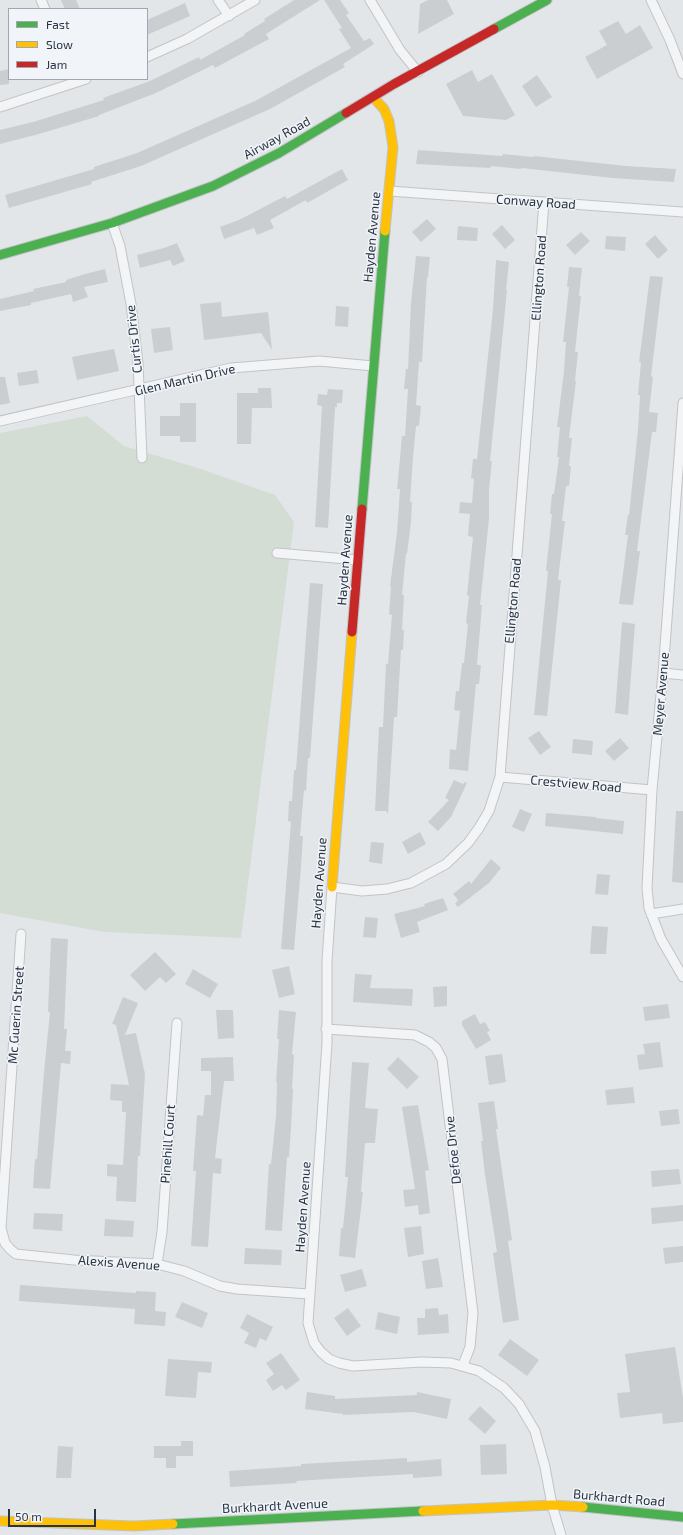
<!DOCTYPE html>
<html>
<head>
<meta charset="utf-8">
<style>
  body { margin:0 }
  #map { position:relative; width:683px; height:1535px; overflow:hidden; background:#e3e6e9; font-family:"Exo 2",sans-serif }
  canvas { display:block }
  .legend { position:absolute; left:8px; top:8px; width:140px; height:72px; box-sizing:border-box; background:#f1f4f8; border:1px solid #a1a7b0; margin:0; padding:5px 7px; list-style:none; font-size:12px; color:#293443 }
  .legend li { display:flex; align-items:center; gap:8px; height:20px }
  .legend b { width:20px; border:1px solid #a1a7b0 }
  .scale { position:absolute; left:8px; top:1509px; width:88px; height:18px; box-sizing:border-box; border:2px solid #293443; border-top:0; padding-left:5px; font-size:12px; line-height:14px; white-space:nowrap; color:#293443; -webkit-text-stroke:3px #f1f4f8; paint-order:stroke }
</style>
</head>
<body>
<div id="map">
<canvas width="683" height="1535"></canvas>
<ul class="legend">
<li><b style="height:5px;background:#4caf50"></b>Fast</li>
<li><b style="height:5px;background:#ffc107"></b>Slow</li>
<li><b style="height:5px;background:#c62828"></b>Jam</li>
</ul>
<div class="scale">50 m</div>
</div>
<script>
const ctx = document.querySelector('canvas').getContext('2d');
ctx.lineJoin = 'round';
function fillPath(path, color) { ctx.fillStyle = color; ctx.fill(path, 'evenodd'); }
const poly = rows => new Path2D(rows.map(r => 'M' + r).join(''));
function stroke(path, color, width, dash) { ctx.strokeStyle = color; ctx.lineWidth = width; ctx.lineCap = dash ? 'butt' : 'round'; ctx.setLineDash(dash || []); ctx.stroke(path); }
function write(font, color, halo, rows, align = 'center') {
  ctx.font = font + ' "Exo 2",sans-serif'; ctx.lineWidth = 3; ctx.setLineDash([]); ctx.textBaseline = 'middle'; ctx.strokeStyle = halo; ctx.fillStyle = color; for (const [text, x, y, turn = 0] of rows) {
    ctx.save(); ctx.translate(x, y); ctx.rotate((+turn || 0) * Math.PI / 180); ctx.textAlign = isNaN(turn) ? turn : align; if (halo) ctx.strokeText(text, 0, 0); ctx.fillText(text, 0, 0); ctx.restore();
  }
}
const green = poly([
  [87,416,124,446,198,468,275,495,294,522,241,938,104,932,0,913,0,433]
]);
const building = poly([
  [61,0,76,0,80,9,65,9],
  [294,0,320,0,266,34,269,39,215,68,213,65,156,93,99,115,99,116,39,134,0,144,0,130,33,122,104,100,103,98,150,81,199,57,200,60,245,35,244,34,265,21,264,19],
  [324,0,340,0,349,13,346,15,364,41,370,38,374,44,343,64,345,67,270,109,141,166,91,182,92,184,9,208,5,195,94,169,94,167,137,153,255,101,351,48,339,29,342,28],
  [428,0,447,0,454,14,418,34,420,4],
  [185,3,190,16,147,35,147,20],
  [618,21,626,34,640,25,653,48,597,79,585,57,607,45,599,31],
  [9,69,9,84,0,85,0,71],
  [472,70,478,82,492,74,515,115,506,120,463,116,446,84],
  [537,75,552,97,536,107,522,86],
  [418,150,502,156,503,154,533,157,534,156,626,166,676,169,674,182,613,178,521,168,521,169,491,166,490,168,416,164],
  [342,169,348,180,307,203,306,200,270,220,274,228,257,235,254,228,224,239,220,227,239,220,285,196,287,199],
  [427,219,436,229,421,242,412,232],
  [502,225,515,240,505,249,492,234],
  [458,226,478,228,477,241,457,240],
  [581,232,590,241,575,255,566,245],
  [655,235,668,250,658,259,645,244],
  [606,236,626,237,625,251,605,249],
  [177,243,185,261,173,266,170,260,140,268,137,255,164,248],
  [416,256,430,257,428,277,427,277,422,362,419,362,416,405,421,406,419,426,416,426,413,457,410,502,412,502,411,522,407,554,406,554,402,595,404,595,402,630,404,630,403,650,401,650,397,717,394,717,388,814,386,811,375,811,378,747,379,727,383,727,386,664,388,664,392,615,389,614,391,586,390,586,397,533,400,489,397,489,399,469,402,436,405,436,408,389,404,389,406,369,408,369,411,303],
  [496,260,509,262,506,290,507,290,496,402,490,461,492,461,489,490,489,519,480,605,482,605,477,665,481,665,479,684,476,684,468,771,449,769,450,749,456,750,460,711,454,710,456,691,459,691,462,663,464,663,468,624,466,623,469,596,467,595,473,537,468,536,470,514,459,513,460,502,472,503,474,479,471,478,473,459,477,459,493,309],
  [569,267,582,268,579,296,581,296,575,352,578,352,575,381,576,381,569,438,572,438,569,466,571,466,569,486,566,486,562,521,565,521,558,580,561,580,547,716,534,715,548,571,546,571,552,514,550,514,552,494,554,494,559,457,557,457,560,427,557,427,564,371,566,342,563,342,569,287,567,287],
  [105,269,108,282,84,287,88,297,73,302,71,294,31,303,31,305,0,311,0,299,34,291,33,289,66,282,66,280,85,274],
  [650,276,663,277,651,376,653,377,649,412,658,413,656,432,652,432,637,551,640,551,633,605,619,604,628,535,625,535,628,515,629,515,638,430,640,395,638,395,641,362,639,362],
  [221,302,222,317,268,312,272,350,261,333,204,340,200,304],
  [336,306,349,307,348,327,335,326],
  [170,327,173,350,154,353,151,329],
  [114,349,119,371,77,380,72,357],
  [37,370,39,383,19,386,17,373],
  [0,377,5,377,10,403,0,405],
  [258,388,271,388,272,408,252,408,251,444,237,444,237,393,258,393],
  [328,389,343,390,342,403,337,403,337,407,335,407,328,528,315,527,322,406,317,405,318,394,327,395],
  [180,403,196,403,196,442,180,442,180,436,160,436,160,416,180,416],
  [310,583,323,584,310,758,308,758,306,791,304,790,300,836,303,836,301,867,294,950,281,949,291,822,288,821,289,801,292,801,294,770,296,770],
  [622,622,635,624,628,715,615,713],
  [539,731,551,747,540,755,528,738],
  [620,738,629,748,614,761,605,751],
  [573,739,593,741,592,755,572,753],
  [454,780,463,784,465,782,467,783,451,817,438,831,428,822,449,800,445,798],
  [520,809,532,814,524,832,512,827],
  [676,811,683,811,683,883,672,882],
  [546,813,596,817,596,818,624,821,623,834,545,826],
  [420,832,426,844,408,854,402,842],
  [371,842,384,843,382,864,369,862],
  [491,859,501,868,489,883,458,907,455,904,458,900,453,894,469,881,471,884],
  [597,874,610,875,608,895,595,894],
  [443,898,448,910,417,922,420,932,401,938,394,914,425,906,424,904],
  [365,917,378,918,376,938,363,937],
  [592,926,608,927,606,954,590,954],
  [51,938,68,939,64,1029,67,1029,65,1051,71,1051,70,1064,61,1063,50,1189,33,1188,35,1159,37,1159,44,1072,50,1012,48,1012],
  [155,952,176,974,166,983,160,977,145,991,130,975],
  [289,966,295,994,279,998,272,970],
  [193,969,218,984,210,998,185,984],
  [355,974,372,975,370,988,413,989,412,1006,353,1002],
  [447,986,447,1006,434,1007,433,987],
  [123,997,138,1003,125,1035,136,1033,145,1074,140,1156,138,1156,136,1202,116,1201,117,1177,107,1176,107,1164,123,1165,126,1112,122,1112,122,1101,110,1100,111,1084,129,1085,116,1025,112,1024],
  [668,1004,670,1018,645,1021,643,1007],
  [216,1010,233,1010,234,1038,218,1039],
  [279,1010,296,1012,292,1054,294,1055,292,1089,293,1089,291,1128,289,1157,287,1157,282,1231,265,1230,269,1164,271,1164,276,1116,277,1082,276,1082,279,1039,277,1039],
  [475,1014,480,1024,485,1022,490,1031,487,1032,491,1040,476,1049,462,1025,462,1021],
  [660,1042,663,1067,639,1070,637,1055,645,1054,643,1044],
  [502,1054,506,1082,489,1085,485,1056],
  [233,1057,234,1081,224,1081,215,1158,222,1159,221,1174,213,1173,208,1247,191,1246,196,1171,193,1171,197,1115,203,1116,205,1095,211,1095,211,1071,201,1071,201,1058],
  [398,1057,419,1077,407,1089,387,1069],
  [352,1062,369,1063,365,1108,378,1109,375,1143,365,1143,361,1192,363,1192,355,1258,339,1256,341,1228,343,1228,348,1177,345,1177],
  [633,1087,635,1103,607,1105,605,1090],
  [494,1101,498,1129,496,1129,512,1240,508,1241,519,1320,503,1323,493,1253,497,1252,485,1175,481,1141,483,1141,478,1103],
  [418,1105,429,1170,425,1171,430,1213,419,1215,418,1205,405,1207,403,1190,415,1189,402,1107],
  [678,1109,680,1124,661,1126,659,1111],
  [679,1169,681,1184,652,1187,651,1171],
  [683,1205,683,1221,652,1224,651,1208],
  [34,1213,63,1214,62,1231,33,1229],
  [105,1219,134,1221,133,1237,104,1236],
  [421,1226,424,1254,408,1257,404,1228],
  [683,1246,683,1262,665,1264,663,1248],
  [245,1248,282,1250,281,1265,244,1264],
  [438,1258,443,1287,426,1289,422,1261],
  [362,1269,367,1286,345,1292,340,1275],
  [20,1285,136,1293,136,1291,156,1292,155,1311,166,1312,165,1326,134,1324,135,1309,19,1301],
  [182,1302,208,1313,202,1328,175,1317],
  [348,1308,361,1326,347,1336,334,1318],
  [438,1308,439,1315,448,1314,449,1333,418,1335,417,1318,425,1318,425,1309],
  [378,1312,400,1317,397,1334,375,1329],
  [247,1314,273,1327,266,1341,260,1338,256,1348,244,1343,249,1333,240,1328],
  [510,1339,539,1360,527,1376,498,1355],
  [675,1347,683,1398,683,1422,663,1424,662,1413,620,1418,617,1393,630,1392,625,1354],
  [281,1353,300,1380,286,1390,282,1385,273,1391,266,1380,274,1374,266,1363],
  [168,1359,212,1362,211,1373,198,1372,196,1398,165,1396],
  [307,1392,335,1396,335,1399,417,1395,417,1392,451,1399,447,1419,414,1412,343,1415,343,1414,305,1409],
  [480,1406,496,1421,485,1434,468,1419],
  [181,1441,193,1441,193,1456,176,1456,176,1468,166,1468,166,1458,154,1458,154,1446,181,1446],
  [506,1444,507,1474,481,1475,480,1445],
  [58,1446,73,1447,71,1478,56,1478],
  [407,1458,407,1462,441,1459,442,1476,413,1478,413,1474,296,1481,297,1483,230,1487,229,1471,301,1466,301,1464]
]);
const street = poly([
  [41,0,45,9],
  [218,0,229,16],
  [370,0,400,50,418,72],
  [651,0,670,40,683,74],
  [147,57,187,39,255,0],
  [0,107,86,79],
  [389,191,683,212],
  [544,202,500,777,489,811,479,828,468,843,446,864,411,883,387,889,362,891,332,887,327,961,327,1043,308,1323,314,1343,321,1352,329,1359,339,1363,353,1366,422,1362,451,1363,479,1371,504,1388,519,1404,535,1431,545,1467,552,1505,561,1535],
  [112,223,120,246,131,304,138,363,142,458],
  [683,403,663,673,652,790,647,888,649,908,661,939,683,977],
  [0,421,231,368,319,361,373,366],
  [277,553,358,560],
  [663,673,683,675],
  [500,777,652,790],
  [651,914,683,909],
  [21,934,1,1228,5,1243,10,1249,16,1254,74,1260,157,1264,184,1271,220,1286,237,1289,309,1294],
  [326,1029,415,1035,429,1042,436,1048,442,1059,473,1313,470,1347,463,1365],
  [157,1264,162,1232,177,1023]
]);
const fast = poly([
  [494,29,547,0],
  [0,255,112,223,213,186,279,153,346,113],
  [362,509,385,231],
  [583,1507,683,1517],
  [173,1524,423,1511]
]);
const slow = poly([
  [373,97,384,109,389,121,393,147,385,231],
  [332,887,352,632],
  [423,1511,552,1505,583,1507],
  [0,1521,134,1526,173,1524]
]);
const jam = poly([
  [346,113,394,84,494,29],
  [352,632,362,509]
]);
const streetNames = [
  ["Airway Road",277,138,-29],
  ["Conway Road",536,202,4],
  ["Hayden Avenue",372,237,-85],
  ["Ellington Road",539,278,-86],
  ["Curtis Drive",134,339,-96],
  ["Glen Martin Drive",185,380,-13],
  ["Hayden Avenue",345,560,-86],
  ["Ellington Road",513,601,-85],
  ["Meyer Avenue",661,694,-85],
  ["Crestview Road",576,784,5],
  ["Hayden Avenue",319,883,-86],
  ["Mc Guerin Street",16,1015,-86],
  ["Pinehill Court",168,1144,-86],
  ["Defoe Drive",453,1150,-96],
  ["Hayden Avenue",303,1207,-86],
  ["Alexis Avenue",119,1263,4],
  ["Burkhardt Road",619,1498,5],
  ["Burkhardt Avenue",275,1506,-3]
];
fillPath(green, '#d4ddd4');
fillPath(building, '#cbced1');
stroke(street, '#c1c4c7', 11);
stroke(fast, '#c1c4c7', 11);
stroke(slow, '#c1c4c7', 11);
stroke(jam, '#c1c4c7', 11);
stroke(street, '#f3f4f5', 9);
stroke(fast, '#4caf50', 9);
stroke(slow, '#ffc107', 9);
stroke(jam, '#c62828', 9);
write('13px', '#293443', '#f1f4f8', streetNames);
</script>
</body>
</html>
